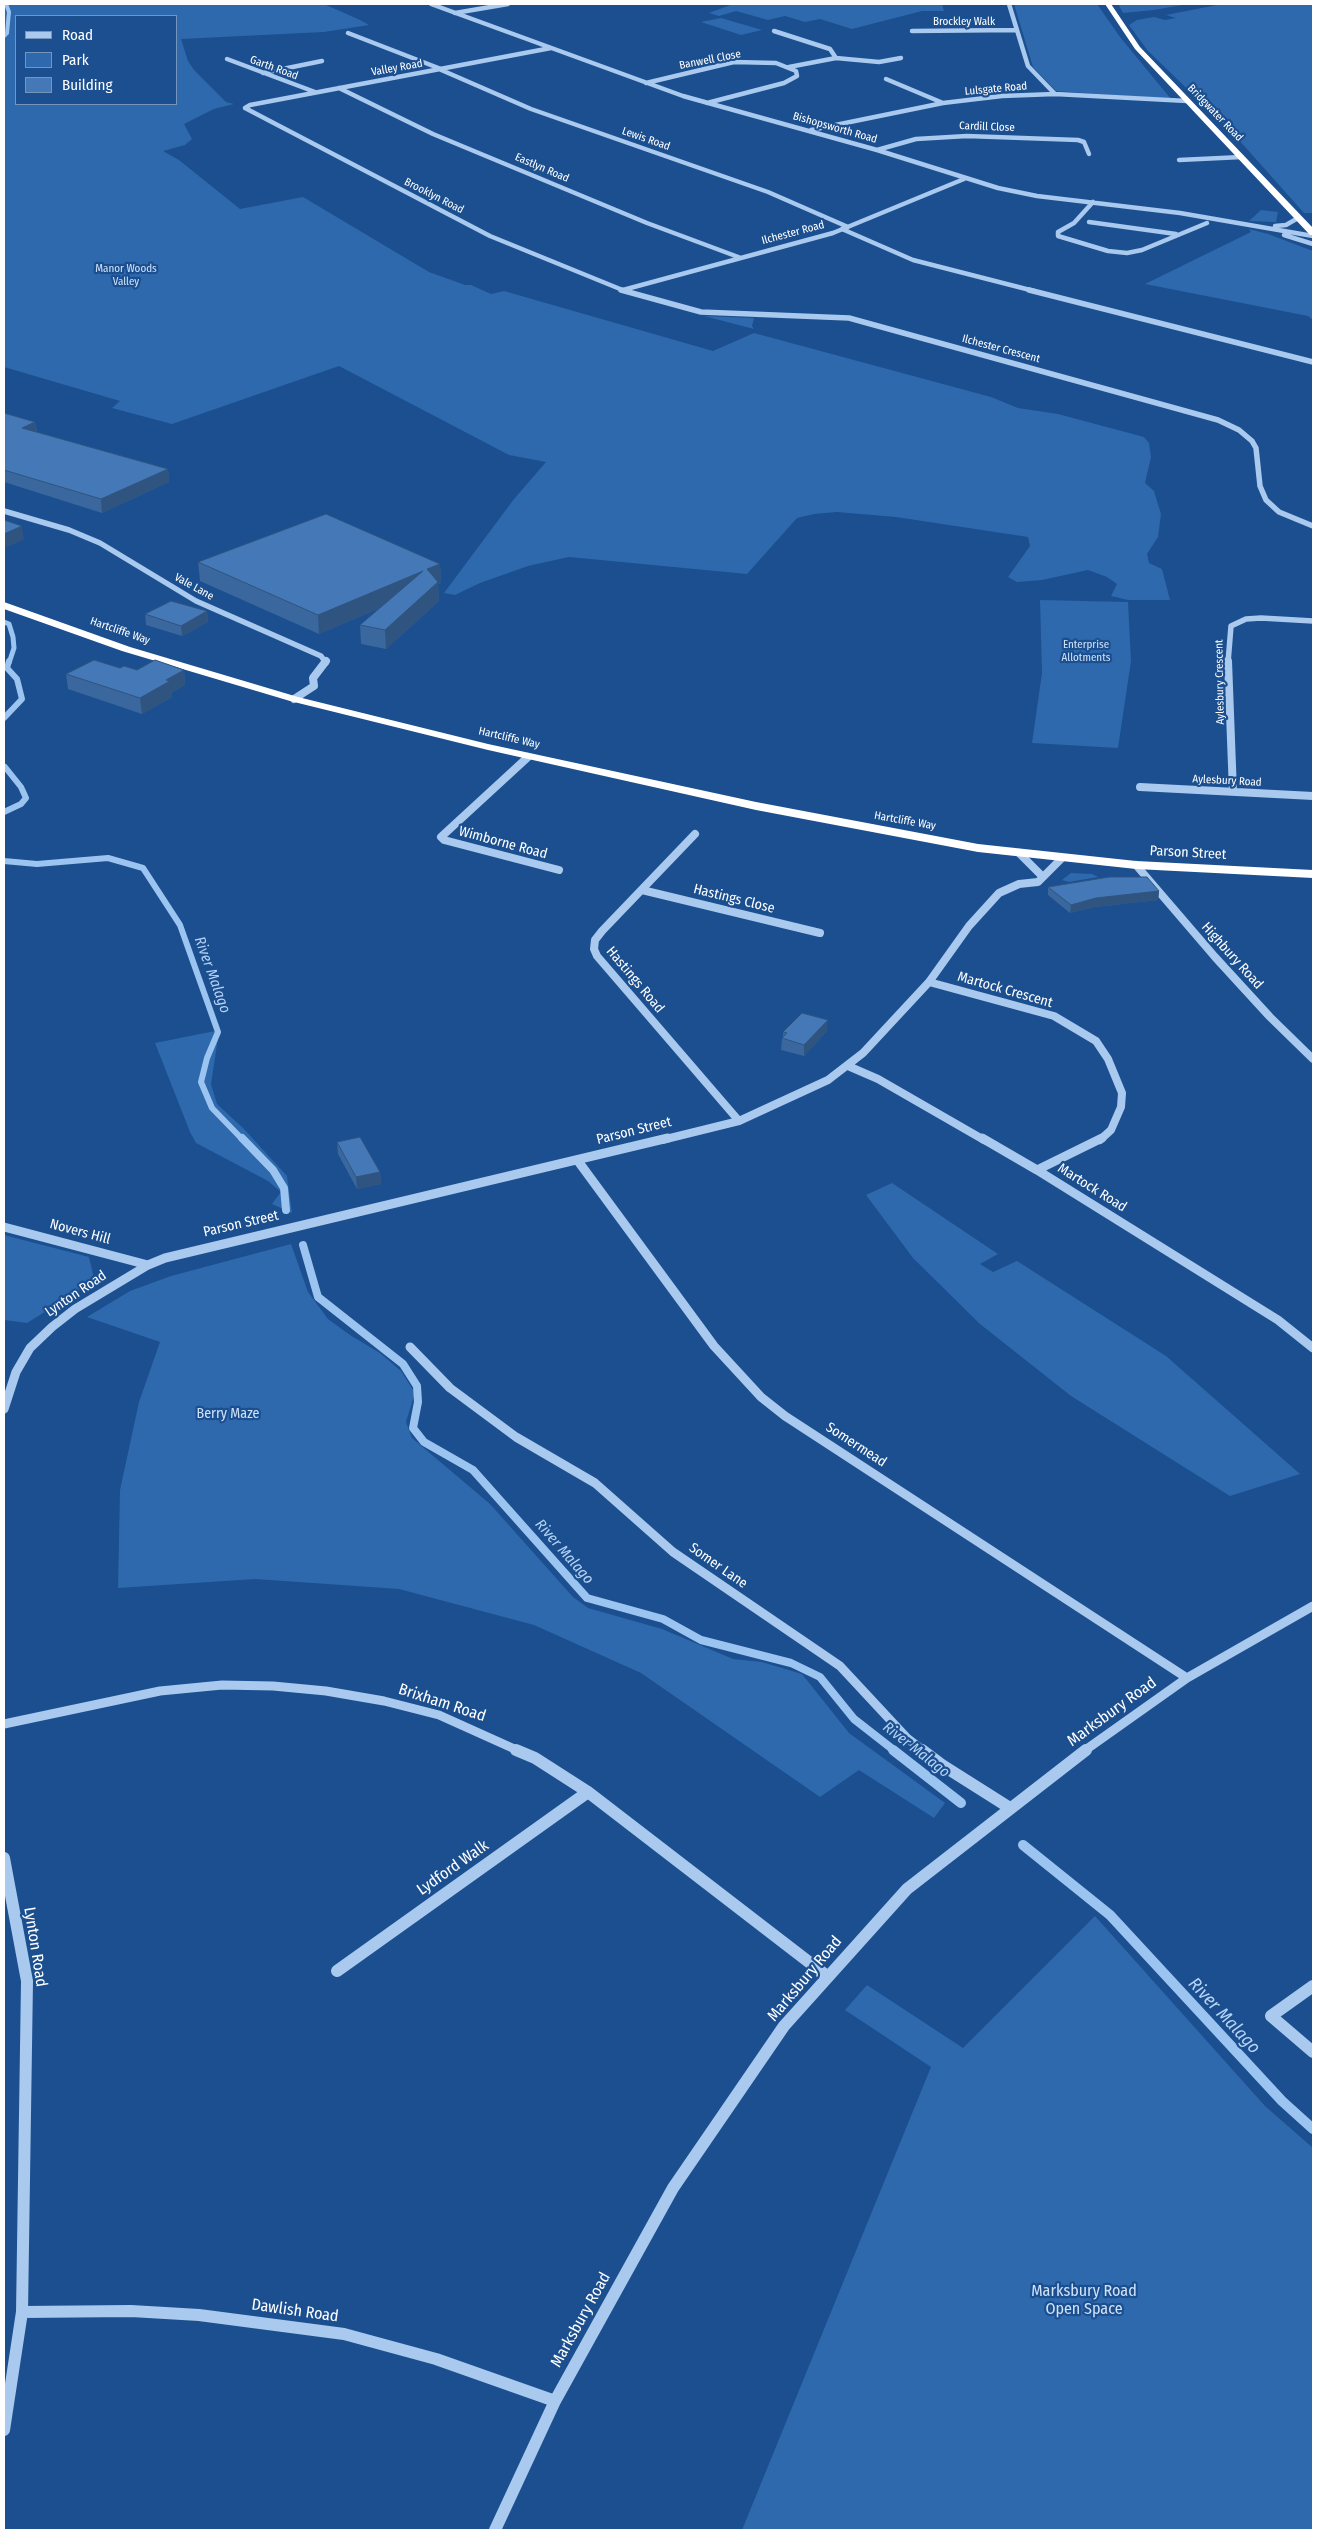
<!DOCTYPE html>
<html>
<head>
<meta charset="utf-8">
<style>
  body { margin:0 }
  #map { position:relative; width:1317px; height:2534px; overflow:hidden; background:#1b4f8f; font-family:"Fira Sans Condensed",sans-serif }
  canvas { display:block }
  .frame { position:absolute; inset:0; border:5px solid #fff; pointer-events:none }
  .legend { position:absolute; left:15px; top:15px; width:162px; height:90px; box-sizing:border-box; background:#1b4f8f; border:1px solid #7695bc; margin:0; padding:6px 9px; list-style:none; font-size:15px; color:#fff }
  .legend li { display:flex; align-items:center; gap:10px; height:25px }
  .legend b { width:25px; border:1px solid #7695bc }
</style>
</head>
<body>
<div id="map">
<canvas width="1317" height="2534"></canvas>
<div class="frame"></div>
<ul class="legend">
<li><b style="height:6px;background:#a9c9ee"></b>Road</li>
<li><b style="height:14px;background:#2e69ad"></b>Park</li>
<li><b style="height:14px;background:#4478b7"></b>Building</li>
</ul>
</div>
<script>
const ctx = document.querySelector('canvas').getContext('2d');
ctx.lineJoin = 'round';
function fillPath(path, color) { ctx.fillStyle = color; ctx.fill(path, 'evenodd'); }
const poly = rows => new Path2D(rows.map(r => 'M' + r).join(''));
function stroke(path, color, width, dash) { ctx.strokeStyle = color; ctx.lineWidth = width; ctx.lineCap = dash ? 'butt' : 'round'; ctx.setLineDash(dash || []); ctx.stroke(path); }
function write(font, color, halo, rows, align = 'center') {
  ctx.font = font + ' "Fira Sans Condensed",sans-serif'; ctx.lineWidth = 4.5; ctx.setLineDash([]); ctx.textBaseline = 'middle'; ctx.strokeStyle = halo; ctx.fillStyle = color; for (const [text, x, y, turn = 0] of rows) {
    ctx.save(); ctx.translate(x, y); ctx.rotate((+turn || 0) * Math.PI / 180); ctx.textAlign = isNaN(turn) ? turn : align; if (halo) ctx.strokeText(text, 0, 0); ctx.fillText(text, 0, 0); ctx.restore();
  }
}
const green = poly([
  [4,4,324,4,360,20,369,25,324,32,181,39,188,61,194,70,226,102,234,104,214,109,184,124,192,139,185,145,163,151,179,160,240,209,303,197,429,272,465,285,471,285,491,294,504,291,713,351,754,333,991,397,1018,408,1058,414,1144,437,1149,443,1151,457,1145,483,1154,491,1161,514,1158,537,1147,554,1149,563,1162,569,1170,600,1128,600,1111,596,1117,584,1107,577,1088,570,1042,580,1017,582,1008,577,1030,546,1028,537,896,517,837,512,814,514,797,518,747,574,569,557,528,566,480,583,455,595,444,593,514,499,546,462,509,455,339,366,172,424,112,408,120,401,4,367],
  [16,16,176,16,176,104,16,104],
  [733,4,942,4,944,11,922,11,852,29,820,19,805,22,785,16,768,20,736,11,719,16,709,13],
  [1014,4,1097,4,1120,37,1171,99,1056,91,1033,67],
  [1118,4,1188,4,1154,10,1123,13],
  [1222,4,1313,4,1313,213,1304,213,1230,130,1148,51,1129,25,1137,20,1154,17,1165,20,1176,18,1166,15],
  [721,18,762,30,741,35,701,22],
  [1261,210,1278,212,1276,222,1249,221],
  [1249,229,1268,234,1313,251,1313,320,1308,316,1145,284,1251,232],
  [704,316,754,318,752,326,754,329],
  [1040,600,1128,602,1131,661,1118,748,1032,743,1042,673],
  [1071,873,1092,874,1098,877,1069,882,1062,880],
  [215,1031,218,1038,211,1084,217,1104,243,1128,287,1176,292,1213,272,1204,281,1192,268,1181,196,1143,190,1132,155,1043],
  [892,1183,998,1254,980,1264,993,1272,1017,1261,1166,1356,1300,1474,1230,1496,1071,1396,980,1324,913,1258,866,1195],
  [4,1235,89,1257,94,1278,90,1284,27,1323,4,1320],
  [291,1244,308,1292,328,1319,350,1335,380,1353,401,1371,415,1393,406,1422,412,1438,490,1504,573,1597,588,1608,662,1629,733,1659,762,1662,802,1674,849,1733,945,1803,934,1818,859,1770,820,1797,641,1673,534,1625,399,1589,255,1579,118,1588,120,1490,139,1402,160,1342,87,1317,130,1291,171,1276],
  [1095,1916,1265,2106,1313,2148,1313,2530,742,2530,931,2067,845,2010,867,1985,963,2048]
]);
const streamFar4 = poly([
  [4,36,7,33,9,12,6,4]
]);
const streamFar3 = poly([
  [4,622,9,624,13,637,14,648,9,663]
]);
const streamFar2 = poly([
  [4,718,22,699,17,679,7,668,9,661],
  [4,812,21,804,26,798,21,787,5,767],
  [4,861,37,864,108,858,143,868,180,925,218,1032,207,1058,201,1082,212,1108,243,1140]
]);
const streamFar1 = poly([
  [242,1138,273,1170,284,1188,286,1210],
  [303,1245,318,1297,403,1364,417,1386,418,1402,413,1428,424,1442,473,1470,587,1598,663,1619,701,1640,791,1663,820,1677,854,1719,895,1751]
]);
const stream = poly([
  [893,1750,961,1803],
  [1023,1845,1110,1915,1282,2101,1313,2129]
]);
const minorFar4 = poly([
  [431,4,683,96,877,150,998,188,1037,196,1180,213,1313,236],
  [1009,4,1028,66,1055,94],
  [455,13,508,4],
  [774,31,830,49,836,58,789,67],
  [912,31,1016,30],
  [348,33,441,69],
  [551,48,250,105,245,108,490,236,625,291],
  [836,58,879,62,901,58],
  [227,59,315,92],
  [439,69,531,109,768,192,848,227],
  [263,73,322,61],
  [886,79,943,103],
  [646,83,734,62,776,63,796,71,797,76,784,83,707,103],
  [339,88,433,134,647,223,741,258],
  [811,130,943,103,1002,96,1055,94,1187,101],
  [877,150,916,139,967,136,1078,140,1084,142,1089,154],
  [1179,160,1242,157],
  [1093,202,1074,223,1058,232,1058,236,1108,251,1127,253,1142,250,1207,223],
  [1089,222,1176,234],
  [1275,226,1286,225,1298,218],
  [842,229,913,260,1034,291],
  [1284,235,1313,244],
  [623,290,833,233,964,179]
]);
const minorFar3 = poly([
  [621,290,701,312,849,318,1218,420,1239,430,1252,441,1256,448,1260,486,1266,500,1279,512,1313,526],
  [1029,290,1313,362],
  [4,511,69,530,100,543,196,601,321,656,326,663],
  [1228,663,1231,626,1246,619,1261,618,1313,621]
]);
const minorFar2 = poly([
  [1228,661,1233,792],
  [294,699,314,686,313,678,326,661],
  [528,757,441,837,444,840,559,870],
  [1140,787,1313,796],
  [695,834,602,931,595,940,594,949,597,956,739,1121],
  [1019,853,1043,877],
  [1136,865,1215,957,1270,1017,1313,1059],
  [642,890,820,933],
  [929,982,1054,1016,1096,1041,1108,1059,1122,1093,1121,1107,1111,1130,1100,1140],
  [848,1066,878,1079,984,1140],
  [662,1140,739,1121,828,1080,863,1053,929,982,969,926,999,893,1019,884,1038,882,1062,858]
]);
const minorFar1 = poly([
  [982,1138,1037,1170,1278,1320,1313,1348],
  [578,1161,714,1346,761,1397,785,1416,1187,1678],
  [1037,1170,1102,1138],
  [4,1227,148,1265],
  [410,1347,450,1388,516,1437,595,1483,673,1552,840,1666,907,1738,924,1751],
  [4,1409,16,1372,30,1348,52,1327,75,1309,148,1265,165,1258,668,1138],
  [4,1724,160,1691,222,1685,273,1686,326,1691,384,1701,439,1715,519,1751],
  [1084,1751,1187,1678,1313,1606]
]);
const minor = poly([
  [516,1750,535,1758,588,1792,827,1976],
  [922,1750,942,1765,1010,1808],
  [4,1858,27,1981,22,2312,4,2430],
  [337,1971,588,1792],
  [1313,1986,1271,2016,1313,2052],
  [22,2312,131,2311,199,2315,344,2334,436,2359,555,2401],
  [495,2530,555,2401,673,2188,784,2026,907,1889,1086,1750]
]);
const highway = poly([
  [1105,4,1111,4,1140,47,1313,228,1313,235,1310,235,1135,49,1105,4],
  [4,602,130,647,298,697,488,744,756,802,978,844,1136,861,1313,870,1313,878,1136,869,978,852,756,810,488,750,290,701,122,651,4,609,4,602]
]);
const wall = poly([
  [4,413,35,422,37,432,168,469,169,482,102,513,4,482],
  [198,562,440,564,441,583,438,584,439,601,386,649,361,644,360,625,380,608,319,634,200,581],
  [207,611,208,622,182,636,146,625,145,614],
  [120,668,137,670,184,670,185,685,171,693,172,697,142,714,68,689,66,674],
  [1048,887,1159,891,1158,900,1095,907,1070,913,1048,895],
  [827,1031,804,1056,781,1050,782,1038,783,1036,783,1032],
  [337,1142,380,1172,381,1184,357,1189,338,1154]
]);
const shadedWall = poly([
  [35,422,37,435,22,428],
  [168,469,169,482,102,513,101,499],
  [22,526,24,540,4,548,4,534],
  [440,564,441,583,438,584,439,601,386,649,385,630,427,569],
  [423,571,424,589,319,634,318,615],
  [207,611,208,622,182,636,181,626],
  [184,670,185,685,171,693,172,697,142,714,140,698,166,680],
  [1159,891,1158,900,1095,907,1070,913,1071,905,1096,898],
  [828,1020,827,1031,804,1056,804,1045],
  [380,1172,381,1184,357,1189,356,1177]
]);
const building = poly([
  [4,413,35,422,22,428,168,469,101,499,4,470,4,413],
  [326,514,440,564,427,569,438,582,385,630,360,625,423,571,318,615,198,562,326,514],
  [4,520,22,526,4,534,4,520],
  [171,601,207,611,181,626,145,614,171,601],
  [94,660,120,668,124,666,137,670,155,660,184,670,166,680,170,681,140,698,66,674,94,660],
  [1109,877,1147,877,1159,891,1096,898,1071,905,1048,887,1109,877],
  [802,1013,828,1020,804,1045,782,1038,787,1033,783,1032,802,1013],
  [360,1137,380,1172,356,1177,337,1142,360,1137]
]);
const farStreetnames = [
  ["Brockley Walk",964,22],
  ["Banwell Close",710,60,-11],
  ["Garth Road",274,68,20],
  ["Valley Road",397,68,-10],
  ["Lulsgate Road",996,89,-5],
  ["Bridgwater Road",1215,113,46],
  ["Cardill Close",987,127,2],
  ["Bishopsworth Road",835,128,16],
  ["Lewis Road",646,139,19],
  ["Eastlyn Road",542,168,23],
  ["Brooklyn Road",434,196,27],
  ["Ilchester Road",793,233,-15],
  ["Ilchester Crescent",1001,349,15],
  ["Vale Lane",194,587,29],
  ["Hartcliffe Way",120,631,19],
  ["Aylesbury Crescent",1220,682,-91],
  ["Hartcliffe Way",509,738,13],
  ["Aylesbury Road",1227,781,3],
  ["Hartcliffe Way",905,821,10]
];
const farParknames = [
  ["Manor Woods",126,269],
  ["Valley",126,282],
  ["Enterprise",1086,645],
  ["Allotments",1086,658]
];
const streetNames = [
  ["Wimborne Road",503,843,15],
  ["Parson Street",1188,853,3],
  ["Hastings Close",734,899,14],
  ["Highbury Road",1232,956,48],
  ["Hastings Road",635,980,50],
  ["Martock Crescent",1005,990,16],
  ["Parson Street",634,1131,-14],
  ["Martock Road",1092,1188,32],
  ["Parson Street",241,1224,-13],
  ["Novers Hill",80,1232,15],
  ["Lynton Road",76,1294,-34],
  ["Somermead",856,1445,33],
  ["Somer Lane",718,1566,35]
];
const parkNames = [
  ["Berry Maze",228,1414]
];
const waterNames = [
  ["River Malago",212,975,70],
  ["River Malago",564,1552,49],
  ["River Malago",916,1750,38]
];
const nearStreetnames = [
  ["Brixham Road",442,1703,18],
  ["Marksbury Road",1112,1712,-36],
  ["Lydford Walk",453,1868,-35],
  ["Lynton Road",35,1947,81],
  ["Marksbury Road",805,1979,-50],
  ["Dawlish Road",295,2311,8],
  ["Marksbury Road",581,2320,-61]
];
const nearParknames = [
  ["Marksbury Road",1084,2292],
  ["Open Space",1084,2310]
];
const nearWaternames = [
  ["River Malago",1224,2016,47]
];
fillPath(green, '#2e69ad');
stroke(streamFar4, '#9cc4f0', 4);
stroke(streamFar3, '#9cc4f0', 5);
stroke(streamFar2, '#9cc4f0', 6);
stroke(streamFar1, '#9cc4f0', 8);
stroke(stream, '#9cc4f0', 10);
stroke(minorFar4, '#a9c9ee', 4.5);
stroke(minorFar3, '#a9c9ee', 5.5);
stroke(minorFar2, '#a9c9ee', 8);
stroke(minorFar1, '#a9c9ee', 9);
stroke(minor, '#a9c9ee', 12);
fillPath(highway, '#fff');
fillPath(wall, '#3a679d');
fillPath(shadedWall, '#305480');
fillPath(building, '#4478b7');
stroke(building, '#305480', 1);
write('11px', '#fff', '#1b4f8f', farStreetnames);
write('11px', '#cfe3fa', '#1b4f8f', farParknames);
write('14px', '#fff', '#1b4f8f', streetNames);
write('14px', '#cfe3fa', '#1b4f8f', parkNames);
write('italic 15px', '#b5d3f5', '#1b4f8f', waterNames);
write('16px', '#fff', '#1b4f8f', nearStreetnames);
write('16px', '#cfe3fa', '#1b4f8f', nearParknames);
write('italic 18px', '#b5d3f5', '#1b4f8f', nearWaternames);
</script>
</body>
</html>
